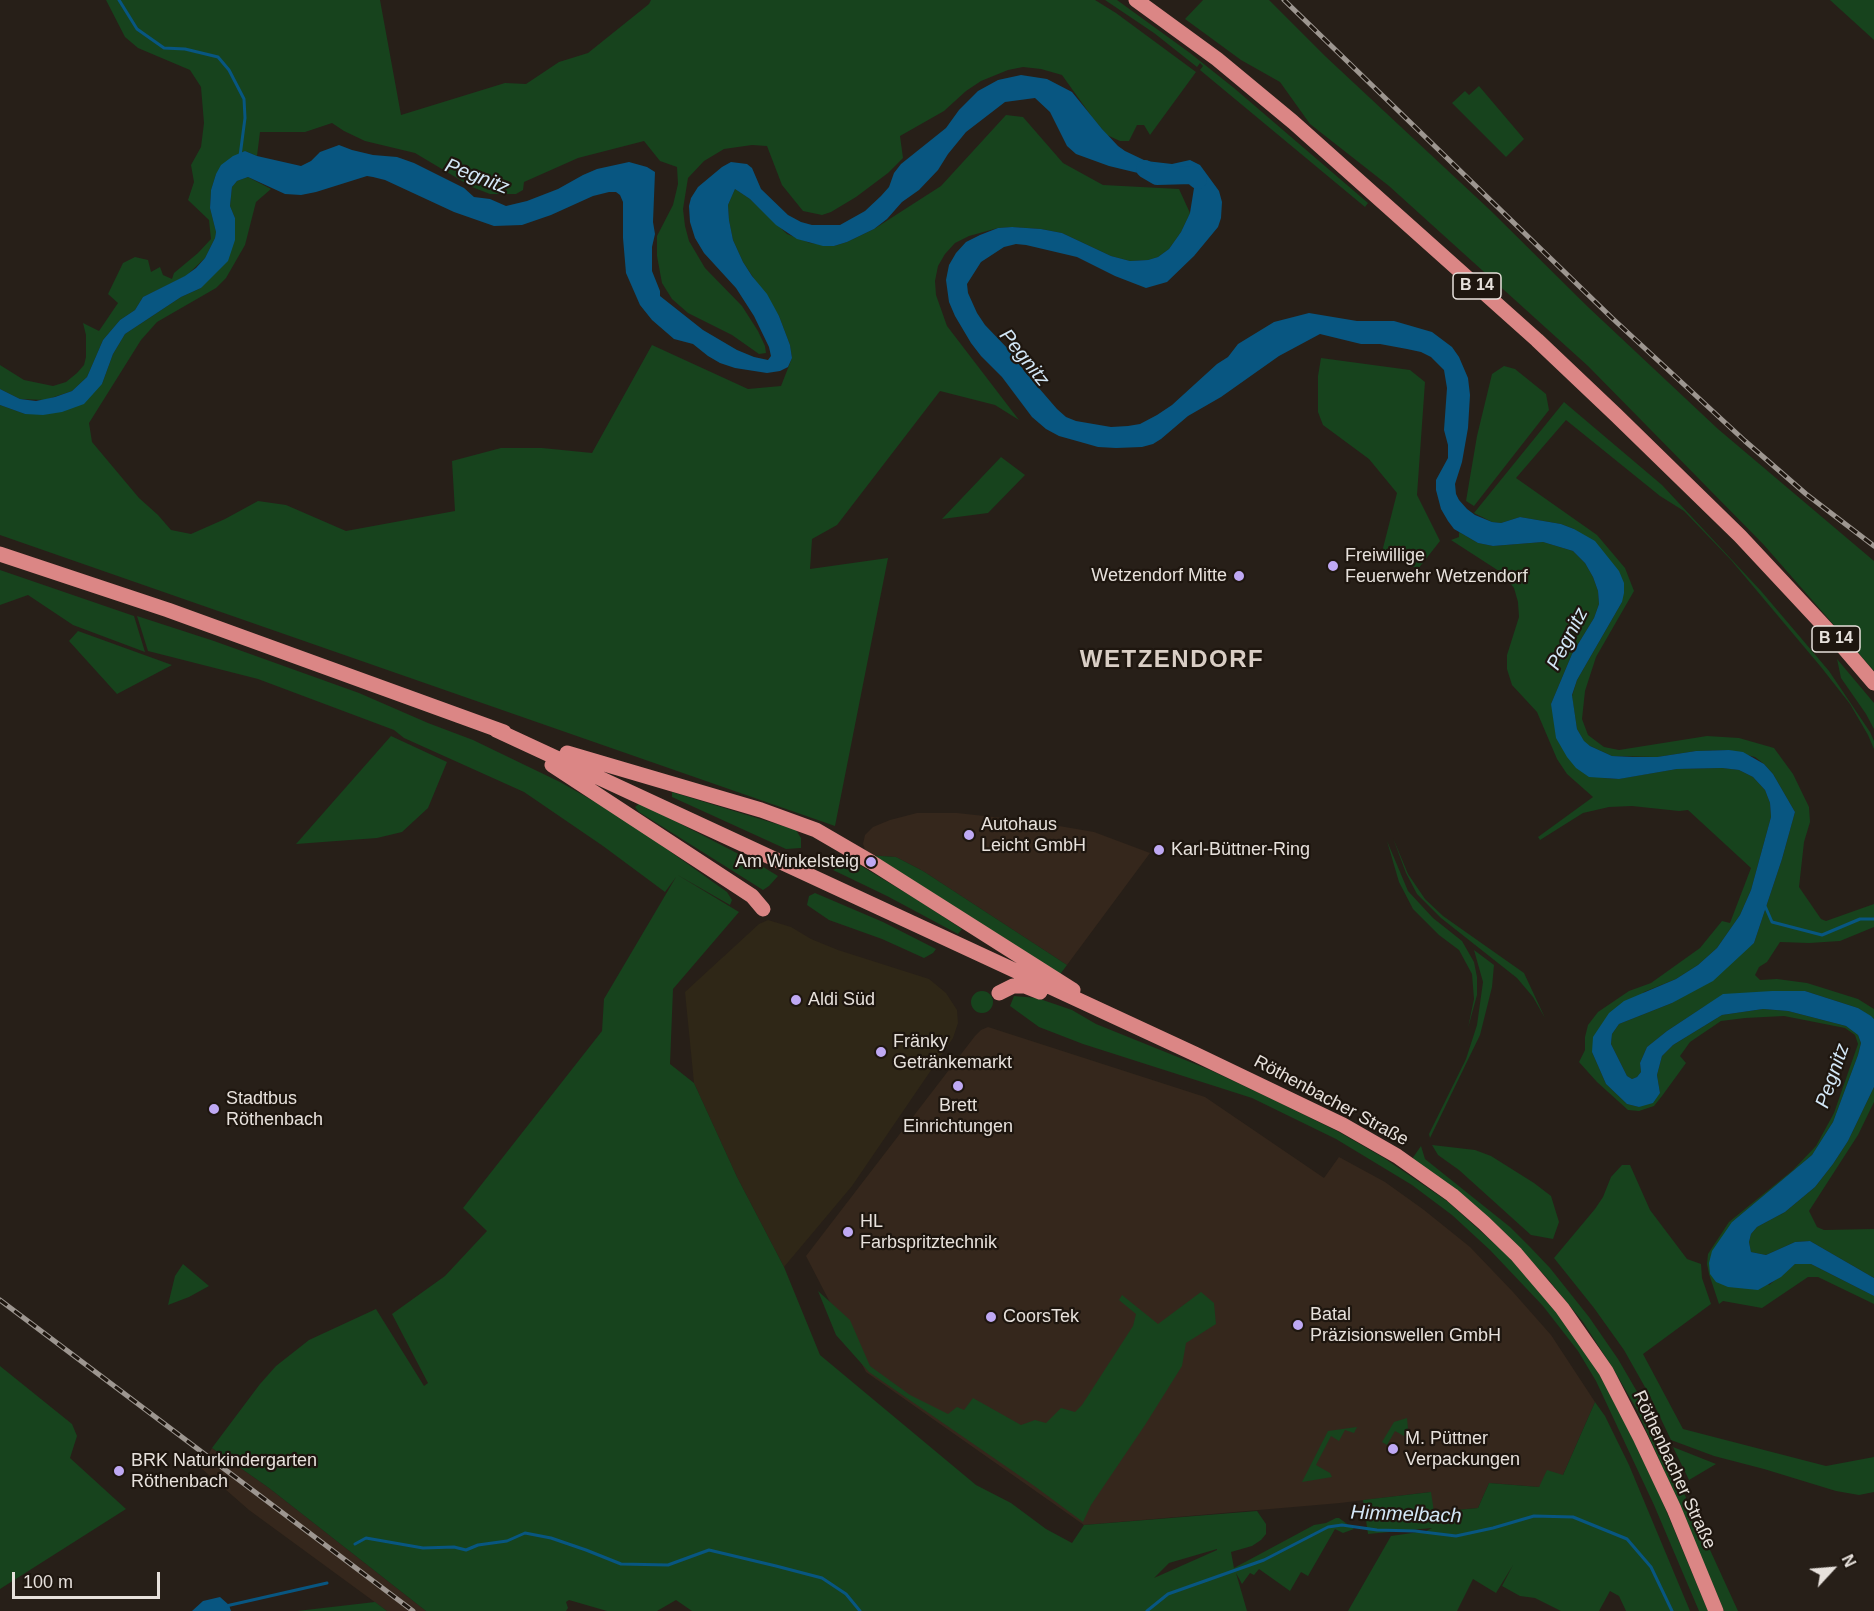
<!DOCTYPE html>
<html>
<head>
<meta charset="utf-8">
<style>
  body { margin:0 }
  #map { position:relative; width:1874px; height:1611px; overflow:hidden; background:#271f18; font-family:Helvetica,sans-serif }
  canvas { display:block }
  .north { position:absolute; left:1802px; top:1539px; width:60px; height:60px; -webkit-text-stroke:4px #1e160f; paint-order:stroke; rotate:64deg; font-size:16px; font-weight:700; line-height:24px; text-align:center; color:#e7e1dc }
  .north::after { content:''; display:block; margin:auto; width:21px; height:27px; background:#e7e1dc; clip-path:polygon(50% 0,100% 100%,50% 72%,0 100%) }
  .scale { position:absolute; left:12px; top:1572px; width:148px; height:27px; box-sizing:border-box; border:3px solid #e7e1dc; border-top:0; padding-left:8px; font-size:18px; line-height:21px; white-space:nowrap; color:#e7e1dc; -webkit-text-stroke:4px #1e160f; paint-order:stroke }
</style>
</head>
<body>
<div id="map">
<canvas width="1874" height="1611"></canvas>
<div class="north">N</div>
<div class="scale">100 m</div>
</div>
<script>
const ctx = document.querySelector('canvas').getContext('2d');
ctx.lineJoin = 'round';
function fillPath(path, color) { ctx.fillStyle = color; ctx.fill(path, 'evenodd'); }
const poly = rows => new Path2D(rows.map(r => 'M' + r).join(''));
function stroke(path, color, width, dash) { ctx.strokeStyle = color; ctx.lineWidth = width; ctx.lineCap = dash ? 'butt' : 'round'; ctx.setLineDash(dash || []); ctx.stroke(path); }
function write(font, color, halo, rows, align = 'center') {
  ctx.font = font + ' Helvetica,sans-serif'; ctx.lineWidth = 4.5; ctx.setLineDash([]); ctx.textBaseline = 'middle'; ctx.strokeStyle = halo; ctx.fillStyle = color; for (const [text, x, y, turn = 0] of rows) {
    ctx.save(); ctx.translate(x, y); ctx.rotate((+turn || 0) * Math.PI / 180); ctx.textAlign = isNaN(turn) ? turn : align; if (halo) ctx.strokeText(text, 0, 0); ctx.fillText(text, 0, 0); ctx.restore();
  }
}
const commercial = poly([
  [768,920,791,927,811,939,838,950,929,979,946,993,957,1010,958,1023,953,1038,852,1186,784,1267,737,1177,694,1083,685,992,759,924]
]);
const built = poly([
  [917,813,957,813,1030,821,1094,832,1150,853,1067,965,923,871,896,857,867,855,863,844,865,835,873,827,890,820],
  [988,1027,1205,1097,1324,1178,1339,1157,1385,1182,1424,1210,1470,1247,1513,1292,1551,1335,1595,1402,1563,1475,1539,1487,1489,1483,1478,1508,1433,1512,1430,1492,1340,1503,1084,1525,866,1372,806,1256,975,1036,981,1030],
  [212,1448,269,1488,426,1611,387,1611,249,1510,201,1468]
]);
const green = poly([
  [106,0,380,0,401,115,505,83,526,84,559,62,588,53,649,4,651,0,1095,0,1116,13,1196,72,1150,135,1144,125,1137,125,1129,141,1120,141,1107,135,1092,117,1062,75,1041,69,1023,67,1008,70,981,81,966,91,944,111,900,136,903,158,888,173,856,197,831,212,822,215,803,211,782,185,767,146,752,145,724,149,704,161,688,178,683,209,685,226,689,241,705,268,742,306,758,331,765,346,766,353,759,354,732,335,688,313,672,299,662,283,657,256,657,236,673,205,678,184,677,167,660,161,644,141,578,158,524,182,523,190,516,194,490,194,472,187,415,153,365,141,344,131,332,123,305,132,260,132,257,156,245,151,216,174,211,190,210,208,216,232,215,238,205,258,186,276,143,297,135,310,120,320,103,340,87,377,72,391,45,400,20,399,0,389,0,365,24,380,53,386,66,382,77,373,84,365,86,357,86,335,83,323,99,331,118,303,108,294,123,263,135,257,148,260,151,272,160,267,163,275,172,279,174,273,198,253,211,239,209,220,188,200,194,182,191,165,201,147,204,123,201,87,190,70,138,48,125,37],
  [1105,0,1117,0,1190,53,1234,88,1368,203,1365,207,1200,70,1203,66,1200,63,1197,67,1154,33],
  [1203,0,1269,0,1325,56,1490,210,1588,307,1718,429,1874,561,1874,671,1764,545,1588,366,1389,186,1310,124,1280,82,1241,60,1185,19],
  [1830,0,1874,0,1874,40],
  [1479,86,1524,139,1506,157,1452,103,1465,91,1469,95],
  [1006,115,1023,117,1063,163,1103,185,1179,189,1190,213,1181,232,1169,249,1158,257,1148,260,1130,261,1111,256,1062,233,1041,229,1012,227,998,228,969,236,955,243,945,254,938,266,935,281,936,295,947,326,1019,420,995,405,940,391,837,525,812,539,810,569,888,558,835,826,0,535,0,405,25,414,102,384,113,354,125,334,181,297,201,288,235,218,230,206,232,187,237,181,248,177,271,189,256,202,245,245,226,278,216,288,157,322,141,340,89,423,92,442,139,498,158,515,171,530,191,534,225,519,258,501,286,505,346,531,455,511,452,461,501,448,542,448,592,453,652,345,748,389,781,386,792,358,790,345,779,316,743,262,733,240,729,220,728,205,735,189,750,199,787,234,810,243,834,246,847,242,874,229,941,186],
  [1321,358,1410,370,1425,382,1417,495,1440,541,1418,569,1382,552,1397,493,1369,459,1323,425,1318,412,1318,376],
  [1504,366,1515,369,1546,394,1549,410,1474,506,1466,501,1477,436,1492,374],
  [1564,402,1662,485,1761,591,1829,671,1870,732,1874,741,1874,749,1868,735,1850,704,1821,667,1731,560,1684,511,1660,496,1566,420,1516,478,1597,535,1625,568,1634,591,1596,657,1585,691,1582,719,1588,735,1604,747,1619,750,1707,736,1739,738,1774,748,1793,774,1809,807,1810,822,1804,842,1799,887,1821,919,1826,921,1874,904,1874,927,1840,941,1809,943,1780,942,1767,962,1759,967,1755,975,1760,980,1777,979,1807,983,1858,999,1874,1009,1874,1019,1858,1008,1805,991,1705,1006,1667,1031,1647,1047,1640,1063,1641,1072,1637,1077,1632,1079,1627,1076,1611,1044,1612,1034,1619,1024,1672,1003,1754,943,1782,859,1795,812,1773,774,1764,764,1755,757,1728,750,1696,751,1657,757,1612,756,1590,746,1584,742,1577,729,1572,696,1577,680,1622,602,1574,529,1561,524,1520,517,1501,523,1492,522,1474,513],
  [1001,457,1025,475,988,513,942,519],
  [1459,532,1478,543,1493,546,1543,542,1573,551,1585,563,1593,577,1598,591,1599,604,1594,618,1572,654,1551,704,1603,778,1618,779,1677,769,1722,768,1739,770,1753,777,1765,790,1770,803,1771,817,1751,890,1740,915,1717,948,1698,965,1676,979,1644,992,1592,1052,1606,1084,1627,1104,1639,1107,1660,1093,1657,1075,1662,1056,1673,1045,1722,1015,1763,1009,1788,1011,1846,1026,1858,1035,1861,1043,1858,1055,1833,1122,1812,1155,1732,1222,1769,1285,1795,1264,1811,1264,1874,1296,1874,1304,1818,1277,1808,1277,1762,1308,1723,1301,1719,1304,1709,1274,1707,1264,1708,1254,1729,1222,1793,1170,1816,1146,1834,1113,1858,1044,1855,1035,1845,1028,1784,1016,1745,1018,1721,1021,1690,1042,1680,1056,1686,1063,1662,1096,1654,1106,1639,1111,1628,1110,1597,1082,1579,1062,1585,1050,1585,1037,1588,1025,1598,1012,1629,991,1651,983,1700,948,1722,921,1730,923,1751,868,1688,810,1679,811,1632,806,1609,807,1583,813,1540,840,1538,837,1593,797,1567,774,1557,759,1537,712,1512,685,1507,669,1507,655,1519,617,1518,602,1514,588,1502,573,1451,540,1459,537],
  [0,570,134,616,145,652,73,625,28,595,0,605],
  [137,616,214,641,359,693,428,723,473,740,560,782,597,803,640,830,727,892,732,900,730,905,676,874,739,912,673,989,670,1064,694,1083,737,1177,784,1267,820,1355,976,1485,1011,1503,1046,1529,1072,1543,1084,1525,1257,1511,1266,1524,1266,1534,1261,1540,1252,1546,1231,1552,1234,1568,1314,1525,1326,1523,1336,1518,1339,1518,1354,1529,1343,1533,1335,1529,1308,1576,1301,1572,1290,1591,1259,1569,1254,1575,1250,1573,1242,1584,1236,1573,1247,1611,692,1611,676,1600,657,1611,607,1611,569,1600,566,1602,568,1608,566,1611,426,1611,269,1488,212,1448,260,1384,276,1366,309,1340,376,1309,424,1386,428,1383,392,1314,445,1276,487,1231,463,1208,602,1031,604,999,676,877,665,892,603,846,524,792,404,738,394,730,258,679,148,651],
  [1217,1549,1217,1550,1154,1578,1169,1563],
  [78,631,172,665,117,694,69,641],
  [1837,659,1874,703,1874,729,1866,714,1841,678],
  [391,736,447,762,428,808,402,832,377,838,296,844],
  [672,792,796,830,801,838,801,848,786,849,672,797],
  [640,803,760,865,778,876,769,886,763,890,639,812,635,807],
  [1393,838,1408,874,1425,899,1443,916,1524,973,1545,1018,1533,997,1517,978,1441,918,1417,894,1406,873],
  [1387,841,1408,891,1433,918,1462,941,1474,962,1477,977,1477,995,1468,1028,1474,999,1472,974,1459,950,1439,935,1413,909,1399,882],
  [867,855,896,857,923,871,1067,965,1058,977],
  [848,858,916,899,962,929,958,934,887,896,833,870],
  [815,893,883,922,936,949,933,953,924,958,882,939,829,920,807,905,809,896],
  [1474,950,1494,965,1492,987,1480,1035,1430,1138,1429,1134,1466,1059,1477,1025,1483,982],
  '971 1002a11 11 0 1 1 22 0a11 11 0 1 1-22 0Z',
  [1014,996,1037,998,1072,1010,1096,1024,1210,1070,1272,1099,1339,1132,1384,1158,1447,1201,1506,1254,1546,1298,1576,1338,1600,1375,1615,1401,1660,1496,1708,1611,1699,1611,1654,1505,1596,1381,1578,1351,1543,1306,1490,1250,1452,1215,1412,1185,1336,1139,1252,1098,1083,1044,1039,1027,1010,1006],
  [1874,1087,1874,1102,1858,1135,1809,1211,1817,1227,1824,1230,1874,1229,1874,1278,1810,1241,1795,1242,1766,1255,1751,1252,1749,1242,1751,1234,1757,1227,1785,1212,1815,1187,1833,1164,1848,1141],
  [1432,1145,1475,1150,1491,1156,1534,1183,1551,1196,1559,1222,1553,1239,1531,1235,1459,1170,1438,1155],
  [1421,1146,1425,1159,1510,1227,1531,1248,1550,1268,1589,1317,1618,1359,1639,1395,1738,1611,1724,1611,1682,1511,1637,1410,1614,1370,1583,1322,1547,1278,1504,1232,1451,1188,1412,1159],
  [1622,1165,1630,1165,1650,1210,1687,1259,1701,1264,1702,1278,1711,1304,1643,1354,1683,1429,1826,1466,1874,1457,1874,1492,1859,1495,1836,1491,1764,1469,1714,1456,1671,1440,1650,1396,1624,1350,1594,1308,1554,1258,1595,1209,1603,1197,1611,1177],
  [183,1264,209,1286,189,1297,168,1305,175,1276],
  [818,1291,850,1320,870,1366,910,1395,948,1414,957,1407,964,1410,973,1398,1021,1425,1035,1420,1046,1423,1061,1408,1075,1412,1082,1405,1133,1326,1136,1314,1119,1300,1122,1295,1158,1324,1201,1292,1214,1303,1216,1324,1186,1343,1182,1366,1145,1425,1091,1505,1083,1522,1033,1485,869,1372,836,1335],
  [0,1366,72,1424,77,1436,70,1458,126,1509,0,1589],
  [1595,1402,1605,1416,1629,1465,1690,1611,1626,1611,1619,1596,1610,1591,1599,1611,1561,1611,1535,1598,1520,1596,1502,1586,1513,1565,1496,1593,1473,1579,1457,1611,1348,1611,1391,1536,1426,1531,1432,1528,1368,1534,1363,1500,1431,1492,1434,1512,1478,1508,1489,1483,1539,1487,1547,1470,1563,1475],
  [1407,1418,1408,1429,1404,1436,1395,1431,1387,1445,1382,1442,1394,1422],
  [1357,1427,1354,1433,1345,1430,1339,1441,1331,1436,1316,1465,1330,1473,1332,1477,1302,1482,1328,1431],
  [1673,1447,1716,1464,1689,1480],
  [375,1602,387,1611,297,1611]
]);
const water = poly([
  [1021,75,1047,79,1072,92,1102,129,1118,146,1125,151,1146,161,1172,164,1190,160,1200,165,1219,191,1222,202,1221,218,1218,227,1194,256,1167,282,1146,288,1115,276,1077,257,1026,245,1016,244,1004,247,981,262,967,284,968,293,977,313,985,325,1010,351,1025,372,1057,409,1066,417,1076,421,1111,427,1128,426,1140,424,1157,415,1172,405,1217,364,1228,357,1238,344,1274,322,1309,313,1357,321,1394,321,1432,332,1452,347,1459,357,1468,378,1470,395,1468,428,1462,462,1455,484,1456,494,1459,500,1467,509,1475,515,1492,522,1501,523,1520,517,1561,524,1574,529,1595,541,1619,571,1624,583,1624,593,1622,602,1577,680,1572,695,1577,729,1584,741,1590,746,1612,756,1633,757,1657,757,1696,751,1729,750,1743,752,1764,764,1773,774,1795,812,1782,859,1754,943,1713,981,1672,1003,1619,1024,1612,1034,1611,1044,1627,1076,1632,1079,1637,1077,1641,1072,1640,1063,1647,1047,1667,1031,1723,994,1772,991,1805,991,1858,1008,1871,1016,1874,1019,1874,1087,1848,1141,1833,1164,1815,1187,1785,1212,1757,1227,1751,1234,1749,1242,1751,1252,1766,1255,1795,1242,1810,1241,1874,1278,1874,1296,1811,1264,1795,1264,1781,1277,1758,1290,1728,1287,1716,1282,1710,1274,1709,1263,1712,1251,1732,1222,1812,1155,1833,1122,1858,1055,1861,1043,1858,1035,1846,1026,1788,1011,1763,1009,1722,1015,1673,1045,1662,1056,1657,1075,1660,1093,1653,1103,1639,1107,1627,1104,1606,1084,1592,1052,1593,1037,1609,1013,1624,1001,1676,979,1698,965,1717,948,1740,915,1751,890,1771,817,1770,803,1765,790,1753,777,1739,770,1722,768,1677,769,1619,779,1589,777,1576,768,1567,757,1556,738,1551,704,1572,654,1594,618,1599,604,1598,591,1593,577,1585,563,1573,551,1543,542,1493,546,1478,543,1454,529,1448,521,1441,509,1436,490,1436,480,1448,458,1448,445,1444,430,1447,388,1444,370,1431,357,1421,352,1407,349,1380,344,1361,344,1320,334,1279,356,1221,397,1188,416,1161,439,1153,444,1142,447,1116,448,1098,447,1084,443,1059,436,1046,429,1032,417,1002,377,981,356,971,343,955,316,949,302,946,280,949,265,956,253,966,242,980,235,998,228,1012,227,1041,229,1062,233,1111,256,1130,261,1148,260,1158,257,1169,249,1181,232,1190,213,1194,188,1190,181,1183,177,1138,173,1109,166,1076,154,1067,146,1050,112,1035,98,1005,102,966,132,948,154,938,170,919,190,902,202,887,219,874,229,847,242,834,246,823,246,797,239,776,225,750,199,735,189,728,205,729,220,733,240,743,262,752,276,767,294,779,316,790,345,792,358,788,367,780,371,767,373,735,368,720,363,708,356,693,344,674,339,652,320,640,305,626,273,623,238,623,202,620,195,616,192,609,192,593,196,551,215,522,225,494,226,454,212,385,180,373,177,367,176,316,192,301,195,285,194,248,177,237,181,232,187,230,206,235,218,235,240,228,261,201,288,181,297,125,334,113,354,102,384,84,404,62,412,43,415,25,414,0,405,0,389,20,399,36,401,55,397,72,391,87,377,103,340,120,320,135,310,143,297,185,276,196,268,205,258,215,238,216,232,210,208,211,190,216,174,221,165,233,156,245,151,257,156,301,166,311,161,320,152,339,145,352,150,373,155,397,157,414,163,464,188,474,197,490,199,506,206,527,201,558,189,583,175,597,169,629,162,647,167,655,172,653,222,655,234,652,247,652,271,660,291,660,296,703,330,737,350,754,357,768,360,771,356,769,347,754,316,736,288,704,253,695,238,690,222,689,206,691,198,698,187,722,167,731,162,747,164,752,168,761,189,788,215,801,222,812,225,840,225,865,211,881,196,889,187,894,173,901,164,946,128,959,110,978,91,998,80],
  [220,1597,229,1605,231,1611,192,1611,203,1601]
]);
const stream = poly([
  [119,0,137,29,164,48,185,49,218,57,229,70,244,99,245,118,240,156],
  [1765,906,1772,922,1822,935,1860,919,1874,919],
  [355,1544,366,1538,423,1548,454,1547,466,1550,478,1545,507,1541,525,1533,551,1538,586,1550,621,1564,668,1565,709,1550,776,1566],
  [776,1566,822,1578,846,1594,860,1611],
  [226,1606,327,1583],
  [1147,1611,1168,1594,1264,1560,1328,1527,1342,1525,1377,1530,1415,1531,1456,1536,1493,1528,1534,1516,1573,1517,1627,1539,1651,1567,1672,1611]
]);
const river = poly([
  [1145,169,1157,176,1192,175,1198,180]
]);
const major = poly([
  [1136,0,1217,59,1293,122,1537,340,1616,415,1740,536,1838,641,1874,683],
  [0,554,168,610,504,732],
  [496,730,1195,1054,1343,1125,1397,1156,1452,1195,1484,1223,1516,1254,1562,1308,1606,1371,1640,1437,1674,1509,1716,1611],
  [567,753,761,810,816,830,871,862,1073,990],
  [552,765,752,896,763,909],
  [999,993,1013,986,1025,986,1040,992]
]);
const rail = poly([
  [1284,0,1612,318,1745,441,1806,494,1874,546],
  [0,1300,413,1611]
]);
const markers = [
  [1333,566,6,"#bfa9f4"],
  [1239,576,6,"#bfa9f4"],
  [969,835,6,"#bfa9f4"],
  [1159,850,6,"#bfa9f4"],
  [871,862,6,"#bfa9f4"],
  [796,1000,6,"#bfa9f4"],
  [881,1052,6,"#bfa9f4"],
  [958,1086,6,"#bfa9f4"],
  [214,1109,6,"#bfa9f4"],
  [848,1232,6,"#bfa9f4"],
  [991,1317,6,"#bfa9f4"],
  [1298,1325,6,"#bfa9f4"],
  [1393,1449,6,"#bfa9f4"],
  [119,1471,6,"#bfa9f4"]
];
const shields = [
  [1477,286,48],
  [1836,639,48]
];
const shieldNames = [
  ["B 14",1477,286],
  ["B 14",1836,639]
];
const poiNames = [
  ["Freiwillige",1345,556],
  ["Feuerwehr Wetzendorf",1345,577],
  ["Wetzendorf Mitte",1227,576,"right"],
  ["Autohaus",981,825],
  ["Leicht GmbH",981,846],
  ["Karl-Büttner-Ring",1171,850],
  ["Am Winkelsteig",859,862,"right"],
  ["Aldi Süd",808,1000],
  ["Fränky",893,1042],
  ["Getränkemarkt",893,1063],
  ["Stadtbus",226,1099],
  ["Röthenbach",226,1120],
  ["Brett",958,1106,"center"],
  ["Einrichtungen",958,1127,"center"],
  ["HL",860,1222],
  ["Farbspritztechnik",860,1243],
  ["Batal",1310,1315],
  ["Präzisionswellen GmbH",1310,1336],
  ["CoorsTek",1003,1317],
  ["M. Püttner",1405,1439],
  ["Verpackungen",1405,1460],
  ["BRK Naturkindergarten",131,1461],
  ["Röthenbach",131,1482]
];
const streetNames = [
  ["Röthenbacher Straße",1331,1101,28],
  ["Röthenbacher Straße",1674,1470,65]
];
const waterNames = [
  ["Pegnitz",477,177,21],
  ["Pegnitz",1024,358,51],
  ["Pegnitz",1568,639,-63],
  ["Pegnitz",1833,1076,-71],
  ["Himmelbach",1406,1515,2]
];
const districtNames = [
  ["WETZENDORF",1172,660]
];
fillPath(commercial, '#2f2717');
fillPath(built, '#35271c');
fillPath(green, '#17431d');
fillPath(water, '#085681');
stroke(stream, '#085681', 3);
stroke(river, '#085681', 18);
stroke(major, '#db8685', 15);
stroke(rail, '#9d9690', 5);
stroke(rail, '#1e160f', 3, [9]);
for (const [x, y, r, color] of markers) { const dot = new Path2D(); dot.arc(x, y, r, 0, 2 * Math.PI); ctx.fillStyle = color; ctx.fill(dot); stroke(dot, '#1e160f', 2); }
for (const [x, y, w] of shields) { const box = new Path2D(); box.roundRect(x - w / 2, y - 13, w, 26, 4.5); ctx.fillStyle = '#1e160f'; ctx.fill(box); stroke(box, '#e7e1dc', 1.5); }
write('bold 16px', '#e7e1dc', null, shieldNames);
write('18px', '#e7e1dc', '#1e160f', poiNames, 'left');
write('18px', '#e7e1dc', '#1e160f', streetNames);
write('italic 20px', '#d3e7f7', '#1e160f', waterNames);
ctx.letterSpacing = '1.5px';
write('bold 24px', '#d9cec5', '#1e160f', districtNames);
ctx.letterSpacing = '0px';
</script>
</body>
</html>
